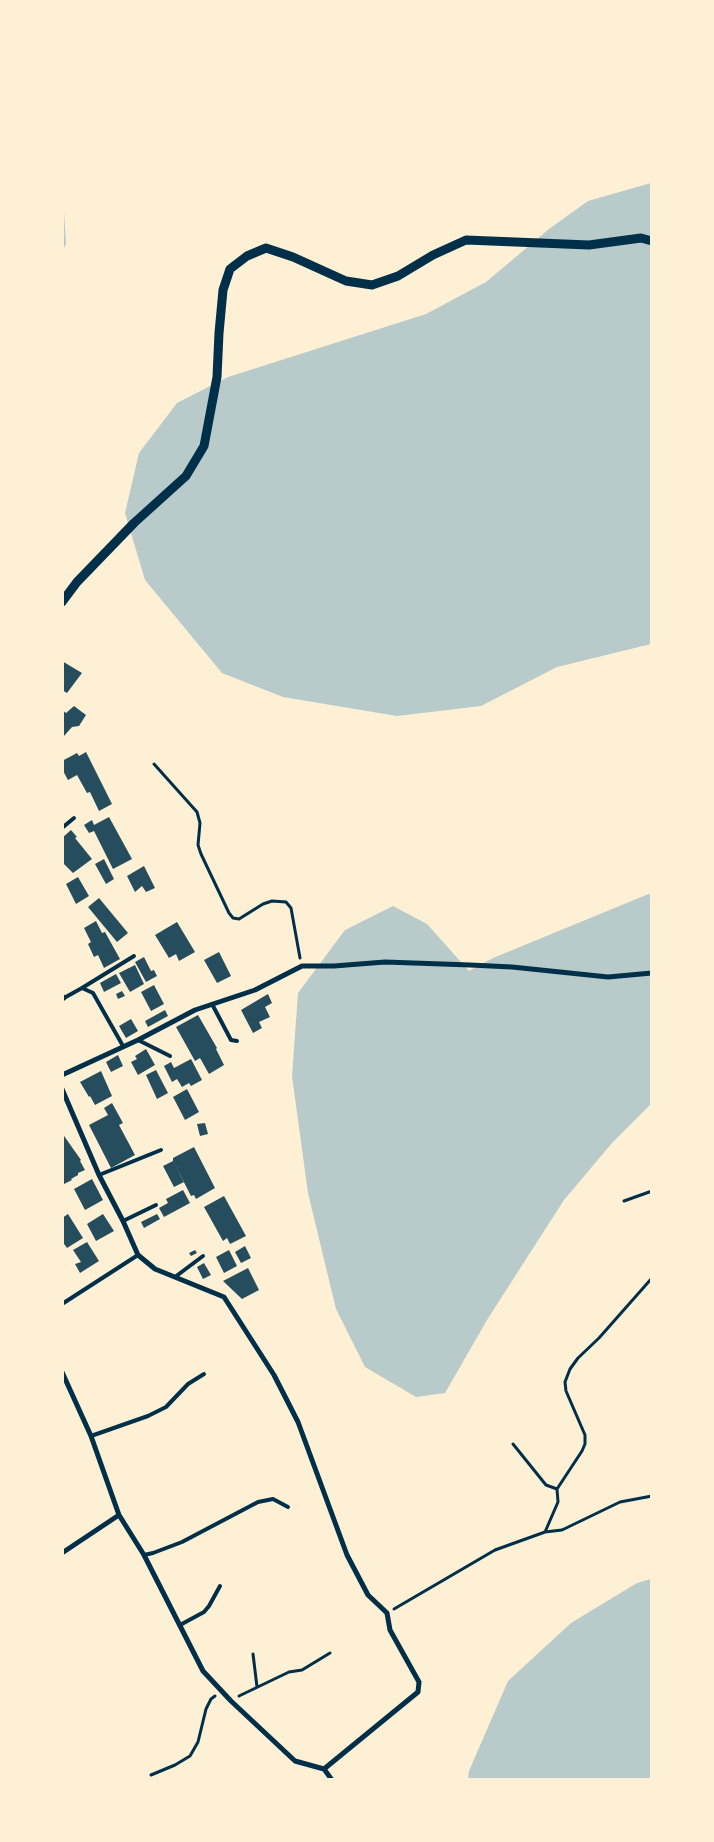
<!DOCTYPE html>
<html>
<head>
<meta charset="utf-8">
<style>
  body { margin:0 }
  #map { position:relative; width:714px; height:1842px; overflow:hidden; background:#fdf0d5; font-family:Rubik,sans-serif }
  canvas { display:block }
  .frame { position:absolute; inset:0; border:64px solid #fdf0d5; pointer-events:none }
</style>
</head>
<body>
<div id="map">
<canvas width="714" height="1842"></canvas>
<div class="frame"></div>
</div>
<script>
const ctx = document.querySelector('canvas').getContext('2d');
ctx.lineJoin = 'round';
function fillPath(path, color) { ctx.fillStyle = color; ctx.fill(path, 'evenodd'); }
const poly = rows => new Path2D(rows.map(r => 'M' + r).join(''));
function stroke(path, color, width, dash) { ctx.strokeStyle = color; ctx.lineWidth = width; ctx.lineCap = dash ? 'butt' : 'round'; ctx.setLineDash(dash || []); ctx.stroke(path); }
const green = poly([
  [651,183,651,644,557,667,481,706,397,716,283,697,222,673,145,580,125,513,139,453,177,403,228,377,426,314,486,282,549,229,588,201],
  [63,209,64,211,66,244,63,250],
  [651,893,651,1104,612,1143,564,1200,487,1320,445,1393,416,1397,365,1367,336,1309,308,1193,292,1076,298,993,345,930,393,906,427,924,469,971,493,958],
  [651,1579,651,1779,468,1779,469,1771,508,1681,571,1623,637,1583]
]);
const building = poly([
  [62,661,82,673,67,693,62,690],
  [74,706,86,715,79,726,72,727,64,736,62,735,62,710,66,713],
  [86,752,112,804,99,811,90,792,87,793,77,775,68,780,62,769,62,761,77,753,79,756],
  [109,817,132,859,113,869,94,831,89,833,84,825,92,820,94,825],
  [71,830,77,837,75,838,92,859,73,873,62,862,62,838],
  [104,859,114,879,106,884,95,864],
  [144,866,155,888,146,892,142,886,135,892,127,876],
  [78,877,89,896,76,904,66,884],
  [99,898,128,933,117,942,88,907],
  [96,921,102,933,105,932,120,959,104,968,98,955,94,957,88,944,91,942,84,928],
  [177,922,195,952,179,961,176,954,169,958,155,935],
  [219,952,231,976,217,983,204,960],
  [144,957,151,971,154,970,157,976,146,982,135,962],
  [135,965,144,984,130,992,119,973],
  [116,974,121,983,104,992,100,983],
  [154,985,164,1004,151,1011,141,992],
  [122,991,125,996,118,999,116,994],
  [268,994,272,1003,265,1007,270,1017,259,1022,262,1028,253,1033,241,1010],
  [165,1010,168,1016,148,1027,145,1021],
  [198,1015,217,1048,216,1049,224,1065,209,1074,200,1058,195,1061,176,1027],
  [131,1019,138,1031,126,1038,119,1026],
  [146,1049,155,1065,138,1075,131,1062,137,1059,135,1056],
  [118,1055,123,1066,111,1072,106,1062],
  [191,1059,202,1080,191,1086,189,1083,182,1087,177,1079,172,1082,164,1066,171,1062,174,1068],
  [156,1070,168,1093,157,1099,146,1075],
  [101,1071,112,1096,95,1105,90,1096,89,1097,80,1082],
  [187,1089,199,1112,185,1120,173,1097],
  [112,1103,123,1123,119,1125,135,1155,111,1168,89,1125,108,1115,104,1108],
  [205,1123,208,1134,200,1136,197,1124],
  [62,1133,81,1160,80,1161,85,1170,78,1173,78,1175,71,1179,72,1180,64,1184,62,1180],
  [194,1147,215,1188,196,1199,194,1195,191,1196,173,1161,173,1158],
  [173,1161,184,1182,174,1187,163,1166],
  [92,1179,103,1200,85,1210,74,1189],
  [183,1190,190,1203,164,1217,159,1208,168,1203,166,1199],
  [224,1196,246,1236,230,1244,227,1238,223,1241,204,1207],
  [68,1214,83,1238,67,1248,62,1241,62,1218],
  [103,1214,114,1231,96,1241,87,1224],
  [157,1214,160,1219,144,1228,141,1222],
  [87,1242,99,1261,80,1273,75,1264,81,1262,73,1250],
  [245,1246,251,1258,241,1263,235,1252],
  [195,1250,197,1253,191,1256,189,1253],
  [229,1250,237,1266,224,1273,216,1257],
  [204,1263,211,1275,203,1279,197,1267],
  [248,1268,259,1290,242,1299,223,1281]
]);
const path = poly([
  [154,764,197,812,200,823,198,845,201,854,229,913,233,918,239,919,263,904,272,901,286,902,291,908,300,958],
  [624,1201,652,1191],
  [513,1444,546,1485,557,1489],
  [545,1532,558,1502,557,1489,582,1451,585,1444,585,1435,566,1391,565,1382,570,1369,578,1358,599,1338,652,1278],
  [394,1609,495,1550,545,1532,562,1530,620,1502,652,1496],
  [253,1654,257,1687],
  [239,1696,289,1672,302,1670,330,1653],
  [151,1775,175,1765,190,1756,198,1742,206,1709,211,1699,215,1696]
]);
const service = poly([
  [62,828,74,818],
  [82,988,134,956],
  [64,998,82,988,93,993,123,1046],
  [212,1004,231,1040,237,1041],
  [138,1040,170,1056],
  [99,1175,161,1150],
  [123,1221,156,1205],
  [175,1277,203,1256],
  [62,1304,138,1255],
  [91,1436,148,1416,166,1407,188,1384,204,1374],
  [144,1555,153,1553,182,1542,258,1502,273,1499,288,1507],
  [180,1625,204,1612,209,1606,220,1586]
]);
const minor = poly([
  [62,996,64,998,62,999],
  [62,1075,138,1040,195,1010,255,990,302,966,334,966,385,962,470,965,512,967,608,977,652,973],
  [62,1089,99,1175,123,1221,138,1255,155,1269,224,1297,274,1375,298,1422,347,1555,368,1595,387,1613,390,1630,419,1682,418,1692,324,1769],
  [62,1372,91,1436,119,1515,144,1555,203,1671,231,1701,295,1761,324,1769,332,1780],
  [62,1553,119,1515]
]);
const tertiary = poly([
  [62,602,77,582,134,523,186,476,204,446,217,377,219,333,223,290,230,269,247,256,266,248,293,257,346,281,372,285,398,276,433,255,466,240,589,245,641,238,652,241]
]);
fillPath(green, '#b9caca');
fillPath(building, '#264d5e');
stroke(path, '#003049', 3);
stroke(service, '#003049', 4);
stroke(minor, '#003049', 5);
stroke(tertiary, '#003049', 9);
</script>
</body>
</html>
